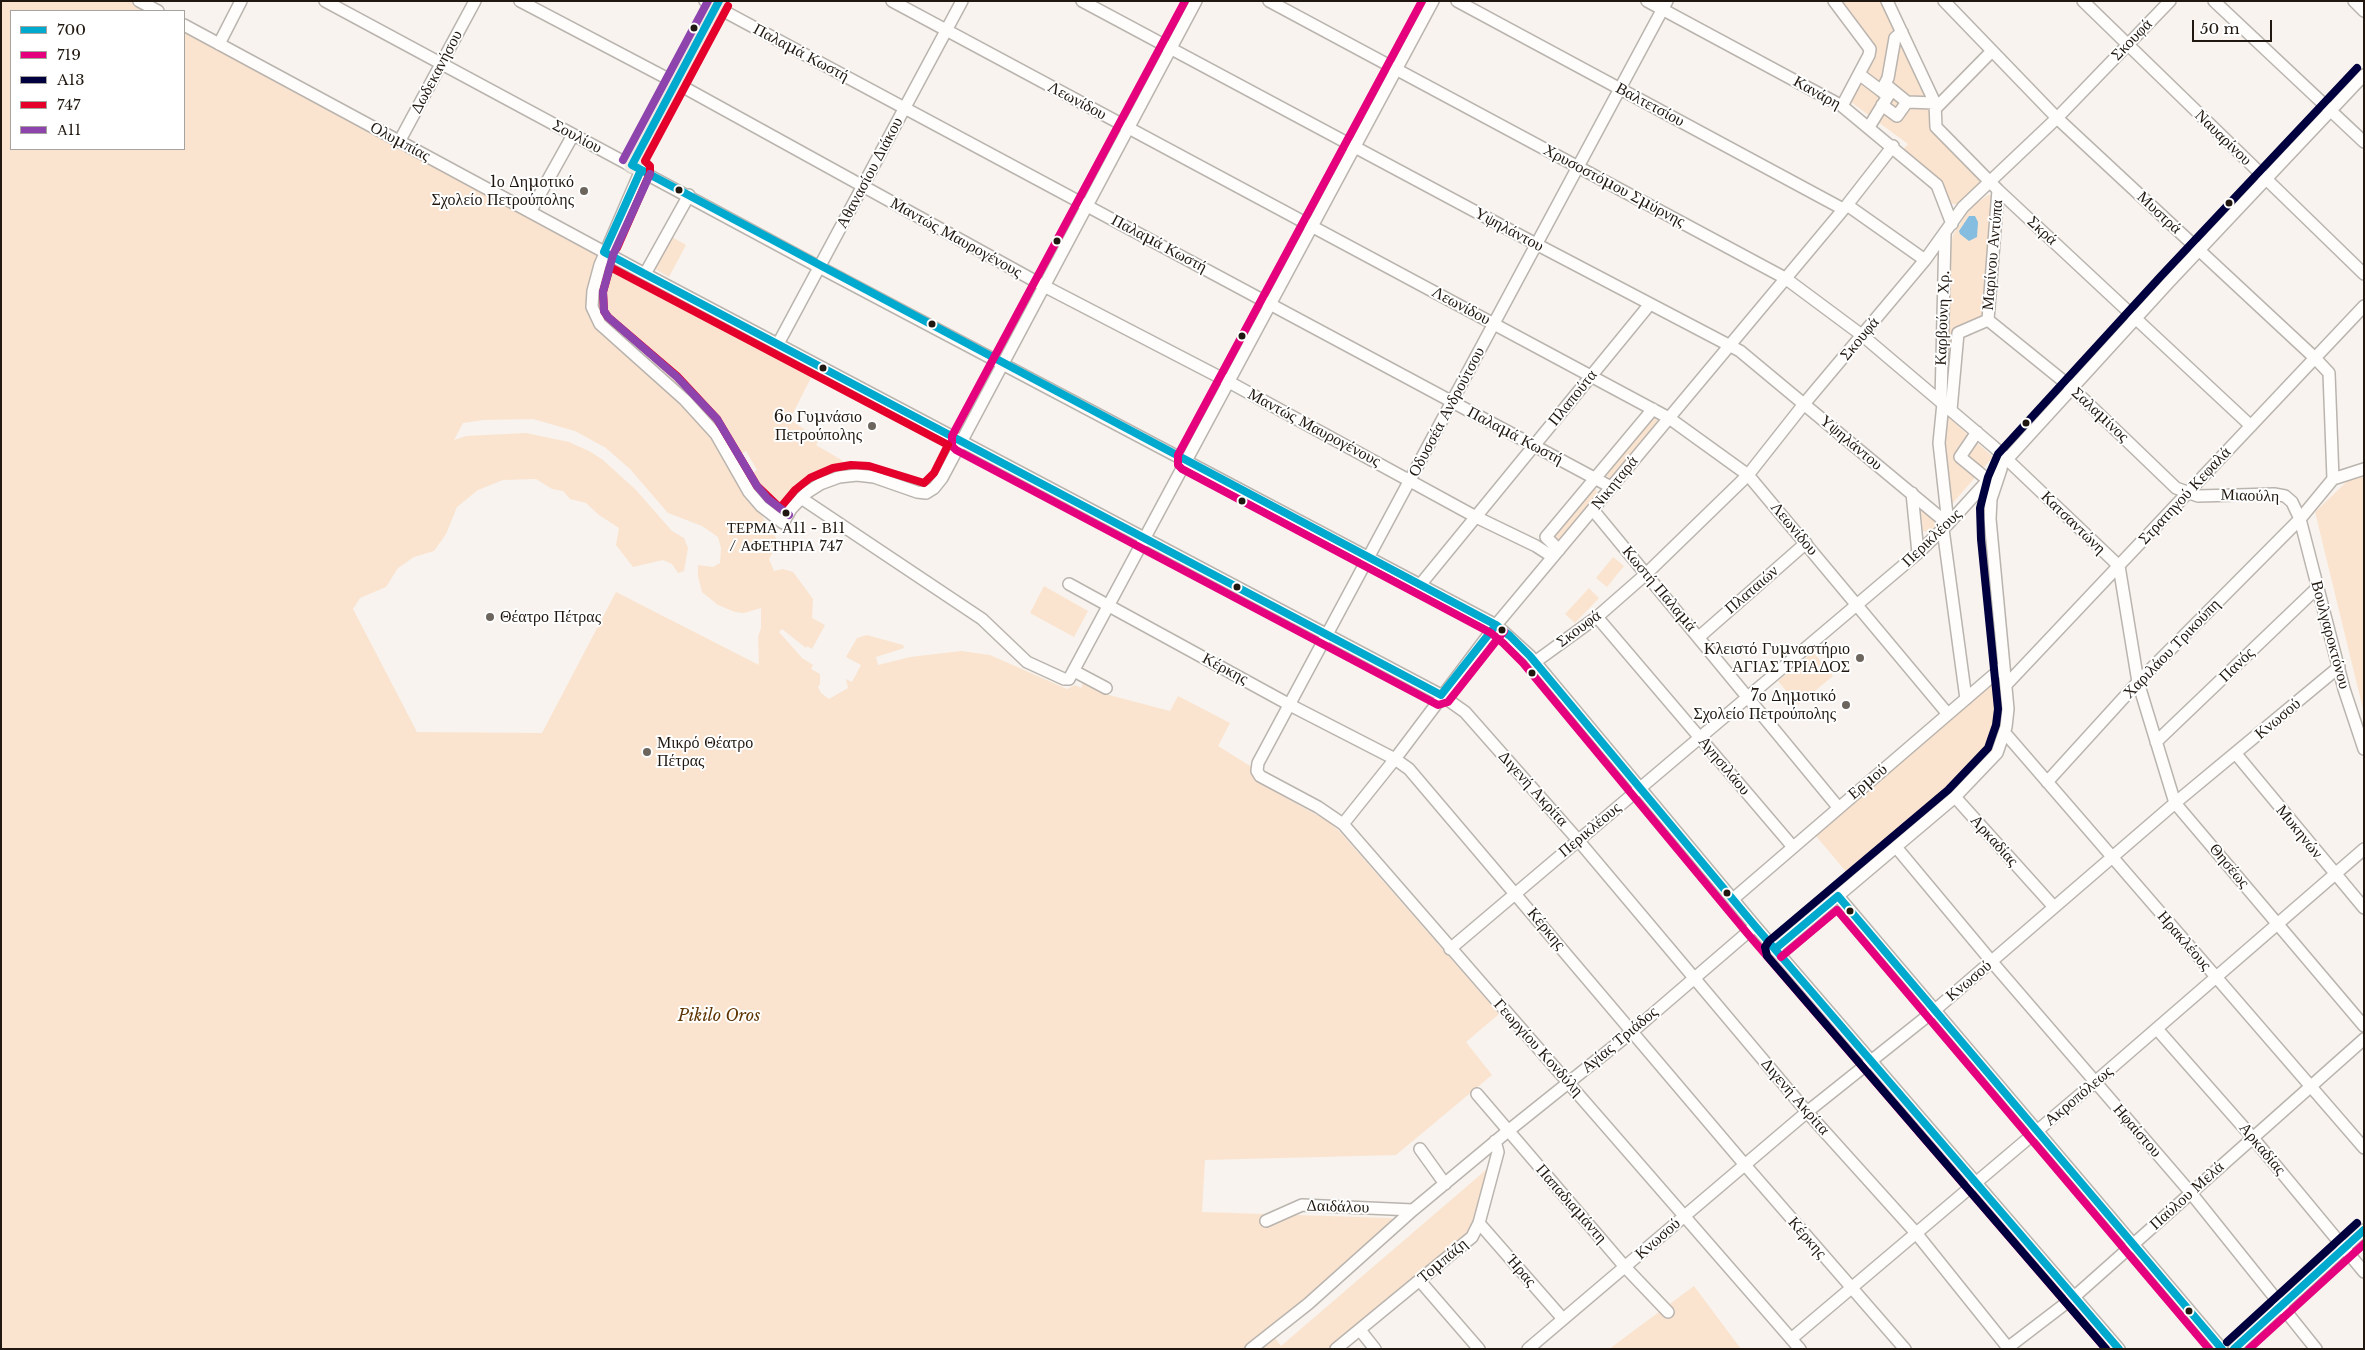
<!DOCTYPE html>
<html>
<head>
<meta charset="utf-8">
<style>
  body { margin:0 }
  #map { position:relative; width:2365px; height:1350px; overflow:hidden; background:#f8f3ee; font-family:"Libre Baskerville",serif }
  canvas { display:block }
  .frame { position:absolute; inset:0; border:2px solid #201810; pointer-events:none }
  .legend { position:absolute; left:10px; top:10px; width:175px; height:140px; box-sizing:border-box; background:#fff; border:1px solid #a6a39f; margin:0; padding:6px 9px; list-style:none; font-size:15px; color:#201810 }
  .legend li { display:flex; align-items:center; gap:10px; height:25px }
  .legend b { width:25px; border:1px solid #a6a39f }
  .scale { position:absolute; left:2192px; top:20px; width:80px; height:22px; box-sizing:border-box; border:2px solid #201810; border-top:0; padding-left:6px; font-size:15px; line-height:18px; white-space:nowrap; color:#201810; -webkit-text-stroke:4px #fff; paint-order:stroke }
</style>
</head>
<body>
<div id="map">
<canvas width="2365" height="1350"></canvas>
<div class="frame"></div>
<ul class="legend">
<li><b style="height:6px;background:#00a9ce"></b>700</li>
<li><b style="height:6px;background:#e5007d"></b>719</li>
<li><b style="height:6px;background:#00003f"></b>A13</li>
<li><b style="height:6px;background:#e4002b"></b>747</li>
<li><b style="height:6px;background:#8e44ad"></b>Α11</li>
</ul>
<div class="scale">50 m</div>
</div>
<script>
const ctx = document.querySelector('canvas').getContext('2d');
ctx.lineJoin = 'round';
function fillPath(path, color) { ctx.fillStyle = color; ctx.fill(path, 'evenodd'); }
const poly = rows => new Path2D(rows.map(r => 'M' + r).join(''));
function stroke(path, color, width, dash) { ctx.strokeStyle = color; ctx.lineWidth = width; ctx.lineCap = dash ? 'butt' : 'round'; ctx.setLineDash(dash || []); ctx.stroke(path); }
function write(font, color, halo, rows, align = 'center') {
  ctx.font = font + ' "Libre Baskerville",serif'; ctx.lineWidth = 4; ctx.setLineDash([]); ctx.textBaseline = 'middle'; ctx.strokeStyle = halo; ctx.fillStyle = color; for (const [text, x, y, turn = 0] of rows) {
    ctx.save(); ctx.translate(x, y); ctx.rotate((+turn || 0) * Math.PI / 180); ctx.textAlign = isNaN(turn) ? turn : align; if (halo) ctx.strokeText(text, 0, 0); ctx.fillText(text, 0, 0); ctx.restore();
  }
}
const green = poly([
  [1,1,133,1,150,11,11,11,11,149,184,149,184,30,395,146,815,370,790,419,819,440,816,445,843,461,826,477,787,508,774,504,765,497,749,475,757,470,746,451,739,455,694,400,602,314,590,310,715,441,776,538,776,546,769,559,774,571,783,569,793,572,813,599,812,618,825,625,812,649,807,646,806,648,782,629,779,632,802,658,813,665,811,669,820,674,820,684,818,687,821,693,829,699,848,688,846,679,852,682,861,665,846,657,857,638,867,635,903,645,904,648,876,657,878,665,910,657,961,651,990,655,1067,689,1075,685,1081,688,1083,683,1109,695,1170,711,1178,696,1230,723,1218,746,1255,769,1254,780,1329,822,1341,833,1499,1014,1466,1042,1492,1075,1396,1155,1205,1160,1202,1212,1390,1218,1395,1220,1269,1330,1281,1346,1487,1169,1469,1235,1329,1349,1,1349],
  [533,419,575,431,606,448,630,469,668,513,702,526,718,537,721,548,720,563,713,567,698,565,698,576,702,592,718,605,735,612,744,613,761,608,761,628,758,637,759,665,616,592,542,733,417,732,353,609,360,598,386,587,398,568,414,557,434,551,446,534,457,507,478,490,503,480,536,479,552,489,563,491,570,499,586,503,599,515,619,528,616,545,633,567,663,560,672,564,678,573,684,571,688,548,684,538,672,531,636,490,603,460,589,451,569,442,526,433,466,436,454,440,463,423,484,420],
  [1839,1,1882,1,1930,99,1933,128,1985,180,1958,205,1950,203,1941,185,1901,152,1908,144,1848,100,1877,49],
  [1988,195,1994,196,1986,310,1981,320,1955,331,1948,386,1945,386,1950,250,1953,235,1970,208],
  [672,237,686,245,669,277,655,269],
  [1946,415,1993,457,1951,505,1942,445],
  [1652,416,1656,417,1658,423,1614,478,1611,479,1604,474],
  [2364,465,2364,713,2315,512],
  [1593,488,1596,489,1597,494,1553,548,1540,544],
  [1922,508,1938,523,1929,533,1923,531,1921,510],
  [1613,557,1624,566,1607,587,1596,578],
  [1044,586,1088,611,1074,637,1030,613],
  [1589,588,1599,598,1575,623,1565,614],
  [1813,652,1833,676,1798,705,1778,681],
  [1996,679,1997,718,1995,731,1986,752,1848,874,1816,836],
  [1694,1286,1741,1349,1609,1349]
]);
const water = poly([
  [1969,216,1975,216,1978,222,1977,237,1969,241,1960,234,1959,231]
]);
const minor = poly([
  [139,1,158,11],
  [325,1,819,267,1496,625,1530,656,1755,926,2119,1349],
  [520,1,676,83,1044,286,1229,382,1476,517,1536,546,1553,557],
  [705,1,1611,487],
  [892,1,1669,418,1748,475,1947,713],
  [1082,1,1536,244,1740,351,1948,524],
  [1269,1,1785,278,1863,336,1994,447,2119,566,2138,682,2175,803,2364,1026],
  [1457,1,1843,209],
  [1647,1,1842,106,1937,185,1952,224],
  [1667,1,1258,763,1257,771,1260,776,1318,807,1343,824,1800,1349],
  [1834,1,1870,49,1869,55,1842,106],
  [1887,1,1935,103,1936,127,1998,190,2251,426],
  [1944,1,2057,118,2315,358,2329,373,2333,479,2300,519,2138,682,2047,782],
  [2083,1,2364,274],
  [2214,1,2364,142],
  [2354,1,2364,11],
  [184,25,645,274,1441,695,1465,712,1578,840,1807,1112,1916,1233,2009,1349],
  [219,44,241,1],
  [1859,74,1888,96,1869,127],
  [1885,84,1907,102,1935,103],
  [1881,91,1888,78,1895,38,1902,32],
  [1882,105,1897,116,1907,102],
  [1937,107,1992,51],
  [399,142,475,1],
  [641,170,600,265,593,291,592,307,600,324,685,400,716,434,749,492,761,506,783,523,791,509,806,493,820,484,839,477,857,475,874,477,917,492,926,493,934,488,942,478,1196,1],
  [1847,205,1925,260],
  [530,212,573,135],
  [645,274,689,195],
  [1988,320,2072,388,2176,488,2198,496,2274,494,2285,496,2292,502,2300,519,2344,689,2364,749],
  [1988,320,1998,190],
  [778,344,962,1],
  [1941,401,1945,234],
  [1943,403,1939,443,1948,524],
  [1951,410,1958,333,1988,320],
  [1977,432,1960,457,1988,480],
  [2333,479,2364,469],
  [1912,493,1918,553],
  [801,498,982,619,1027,662,1064,679,1069,679,1433,1],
  [1593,510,1838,807],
  [1943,529,1966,699],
  [1559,550,1546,537,1653,409],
  [1069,584,1290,705,1395,759,1409,769,1745,1165,1905,1349],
  [1420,585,1650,304],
  [1597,617,1793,847],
  [1699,637,1806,543],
  [1535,662,1597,617,1646,574,1748,475,1804,404,1925,260,1963,207,2057,118,2170,1],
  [1074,671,1106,688],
  [2006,685,2364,306],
  [2005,733,2364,1148],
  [2156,742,2317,588],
  [2236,754,2364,908],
  [1955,797,2054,907],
  [1343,824,1395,759,1496,625,1847,205,1893,146],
  [1896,847,1992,962,2191,1193,2316,1349],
  [1838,896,2222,1349],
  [1733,899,2004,666],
  [1450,949,1918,553,1948,524,2168,283,2364,75],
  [1775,949,1955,797,1997,753,2006,727,2008,709,1990,519,1991,499,2001,469],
  [2157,1029,2253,1138,2364,1272],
  [1477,1094,1625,1267,1668,1312],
  [1420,1149,1445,1184],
  [1266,1221,1302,1205,1413,1210],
  [1479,1223,1563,1319],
  [1420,1281,1479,1349],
  [1360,1330,1375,1349],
  [1791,1339,2095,1082,2364,849],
  [1251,1349,1308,1304,1413,1210,1508,1131,1633,1031,1755,926],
  [1336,1349,1472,1237,1479,1223,1498,1152,1495,1141],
  [1528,1349,1807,1112,1935,1010,2175,803,2339,667],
  [2006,1349,2074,1297,2364,1039],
  [2234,1349,2364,1230]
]);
const major = poly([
  [632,165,719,1]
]);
const bus1 = poly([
  [719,1,632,165,1496,625,1510,636,1530,656,1755,926,2119,1349],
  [641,170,604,252,645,274,1441,695,1496,625],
  [1775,949,1838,896,2222,1349],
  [2234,1349,2364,1230]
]);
const bus2 = poly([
  [1185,1,952,436,952,446,956,450,1438,705,1448,702,1504,631],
  [1422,1,1178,455,1178,465,1182,469,1491,633,1503,643,1523,663,1747,933,2106,1349],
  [1781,957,1837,910,2209,1349],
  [2249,1349,2364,1244]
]);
const bus3 = poly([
  [2227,1342,2357,1223],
  [2106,1349,1767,956,1765,947,1769,941,1948,790,1988,748,1996,725,1998,709,1981,539,1980,508,1988,477,1998,454,2161,276,2357,68]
]);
const bus4 = poly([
  [617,248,650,173,650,166,645,161,728,6],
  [610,267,948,445,934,473,924,483,869,466,851,465,833,468,810,478,795,490,780,508,757,486,717,419,677,376,608,317,604,311,603,292,610,267]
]);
const bus5 = poly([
  [623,160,708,1],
  [650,174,613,255,603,292,604,311,608,317,677,377,717,419,757,486,768,499,789,515]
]);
const markers = [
  [694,28,4.5,"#201810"],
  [679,190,4.5,"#201810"],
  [584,191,5,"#6c655e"],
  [2229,203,4.5,"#201810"],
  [1057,241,4.5,"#201810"],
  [932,324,4.5,"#201810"],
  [1242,336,4.5,"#201810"],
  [823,368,4.5,"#201810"],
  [2026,423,4.5,"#201810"],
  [872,426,5,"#6c655e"],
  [1242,501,4.5,"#201810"],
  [786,513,4.5,"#201810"],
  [1237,587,4.5,"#201810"],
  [490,617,5,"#6c655e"],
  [1502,630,4.5,"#201810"],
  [1860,658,5,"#6c655e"],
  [1532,673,4.5,"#201810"],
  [1846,705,5,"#6c655e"],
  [647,752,5,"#6c655e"],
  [1727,893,4.5,"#201810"],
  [1850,911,4.5,"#201810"],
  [2189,1311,4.5,"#201810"]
];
const busNames = [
  ["ΤΕΡΜΑ Α11 - Β11",786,529],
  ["/ ΑΦΕΤΗΡΙΑ 747",786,547]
];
const streetNames = [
  ["Σκουφά",2132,40,-46],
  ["Παλαμά Κωστή",801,53,28],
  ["Δωδεκανήσου",437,72,-62],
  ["Κανάρη",1817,93,29],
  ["Λεωνίδου",1077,101,28],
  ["Βαλτετσίου",1650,105,28],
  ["Σουλίου",577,137,28],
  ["Ναυαρίνου",2223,138,44],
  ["Ολυμπίας",400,142,28],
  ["Αθανασίου Διάκου",870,173,-62],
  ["Χρυσοστόμου Σμύρνης",1614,186,28],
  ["Μυστρά",2159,213,43],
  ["Υψηλάντου",1509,230,28],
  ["Σκρά",2042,231,43],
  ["Μαντώς Μαυρογένους",956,238,29],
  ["Παλαμά Κωστή",1159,244,28],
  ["Μαρίνου Αντύπα",1993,255,-85],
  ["Λεωνίδου",1461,306,28],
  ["Καρβούνη Χρ.",1943,318,-88],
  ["Σκουφά",1860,339,-50],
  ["Πλαπούτα",1573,398,-51],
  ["Οδυσσέα Ανδρούτσου",1447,412,-62],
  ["Σαλαμίνος",2100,415,43],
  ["Μαντώς Μαυρογένους",1314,428,28],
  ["Παλαμά Κωστή",1515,436,28],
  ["Υψηλάντου",1851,443,40],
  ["Νικηταρά",1615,483,-51],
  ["Στρατηγού Κεφαλά",2185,496,-47],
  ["Μιαούλη",2250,496,2],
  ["Κατσαντώνη",2073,523,44],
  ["Λεωνίδου",1794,529,50],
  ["Περικλέους",1932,538,-44],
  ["Κωστή Παλαμά",1659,589,50],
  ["Πλαταιών",1752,590,-41],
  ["Σκουφά",1579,629,-37],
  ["Βουλγαροκτόνου",2330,635,75],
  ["Χαριλάου Τρικούπη",2172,649,-46],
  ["Πανός",2237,665,-44],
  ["Κέρκης",1225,669,28],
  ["Κνωσού",2278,719,-40],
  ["Αγησιλάου",1724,766,50],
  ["Ερμού",1868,782,-40],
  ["Διγενή Ακρίτα",1533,789,48],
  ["Περικλέους",1590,830,-40],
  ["Μυκηνών",2299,832,51],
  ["Αρκαδίας",1994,841,48],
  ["Θησέως",2229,866,50],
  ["Κέρκης",1546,929,50],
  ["Ηρακλέους",2184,941,49],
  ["Κνωσού",1969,981,-40],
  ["Αγίας Τριάδος",1620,1040,-40],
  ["Γεωργίου Κονδύλη",1538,1048,48],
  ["Ακροπόλεως",2079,1096,-40],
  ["Διγενή Ακρίτα",1795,1097,49],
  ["Ηφαίστου",2137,1131,49],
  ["Αρκαδίας",2262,1149,50],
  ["Παύλου Μελά",2187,1196,-42],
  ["Παπαδιαμάντη",1571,1204,49],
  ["Δαιδάλου",1338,1207,2],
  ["Κέρκης",1807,1238,49],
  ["Κνωσού",1658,1239,-41],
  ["Τομπάζη",1443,1261,-40],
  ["Ήρας",1521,1271,49]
];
const poiNames = [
  ["1ο Δημοτικό",574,182],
  ["Σχολείο Πετρούπολης",574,200],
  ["6ο Γυμνάσιο",862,417],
  ["Πετρούπολης",862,435],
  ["Θέατρο Πέτρας",500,617,"left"],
  ["Κλειστό Γυμναστήριο",1850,649],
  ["ΑΓΙΑΣ ΤΡΙΑΔΟΣ",1850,667],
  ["7ο Δημοτικό",1836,696],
  ["Σχολείο Πετρούπολης",1836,714],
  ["Μικρό Θέατρο",657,743,"left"],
  ["Πέτρας",657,761,"left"]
];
const parkNames = [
  ["Pikilo Oros",719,1016]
];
fillPath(green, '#fae4cf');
fillPath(water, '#84bddf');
stroke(minor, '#bab4ae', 14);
stroke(major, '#d4d1cd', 18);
stroke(minor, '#fefdfc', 11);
stroke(major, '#f2ebe5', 15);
stroke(bus1, '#00a9ce', 8);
stroke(bus2, '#e5007d', 8);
stroke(bus3, '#00003f', 8);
stroke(bus4, '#e4002b', 8);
stroke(bus5, '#8e44ad', 8);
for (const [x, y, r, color] of markers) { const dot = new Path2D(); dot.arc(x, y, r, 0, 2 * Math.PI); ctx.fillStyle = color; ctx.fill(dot); stroke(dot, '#fff', 2); }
write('15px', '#201810', '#fff', busNames);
write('16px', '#201810', '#fff', streetNames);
write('16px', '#201810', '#fff', poiNames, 'right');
write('italic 16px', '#5f3502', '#fff', parkNames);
</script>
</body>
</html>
